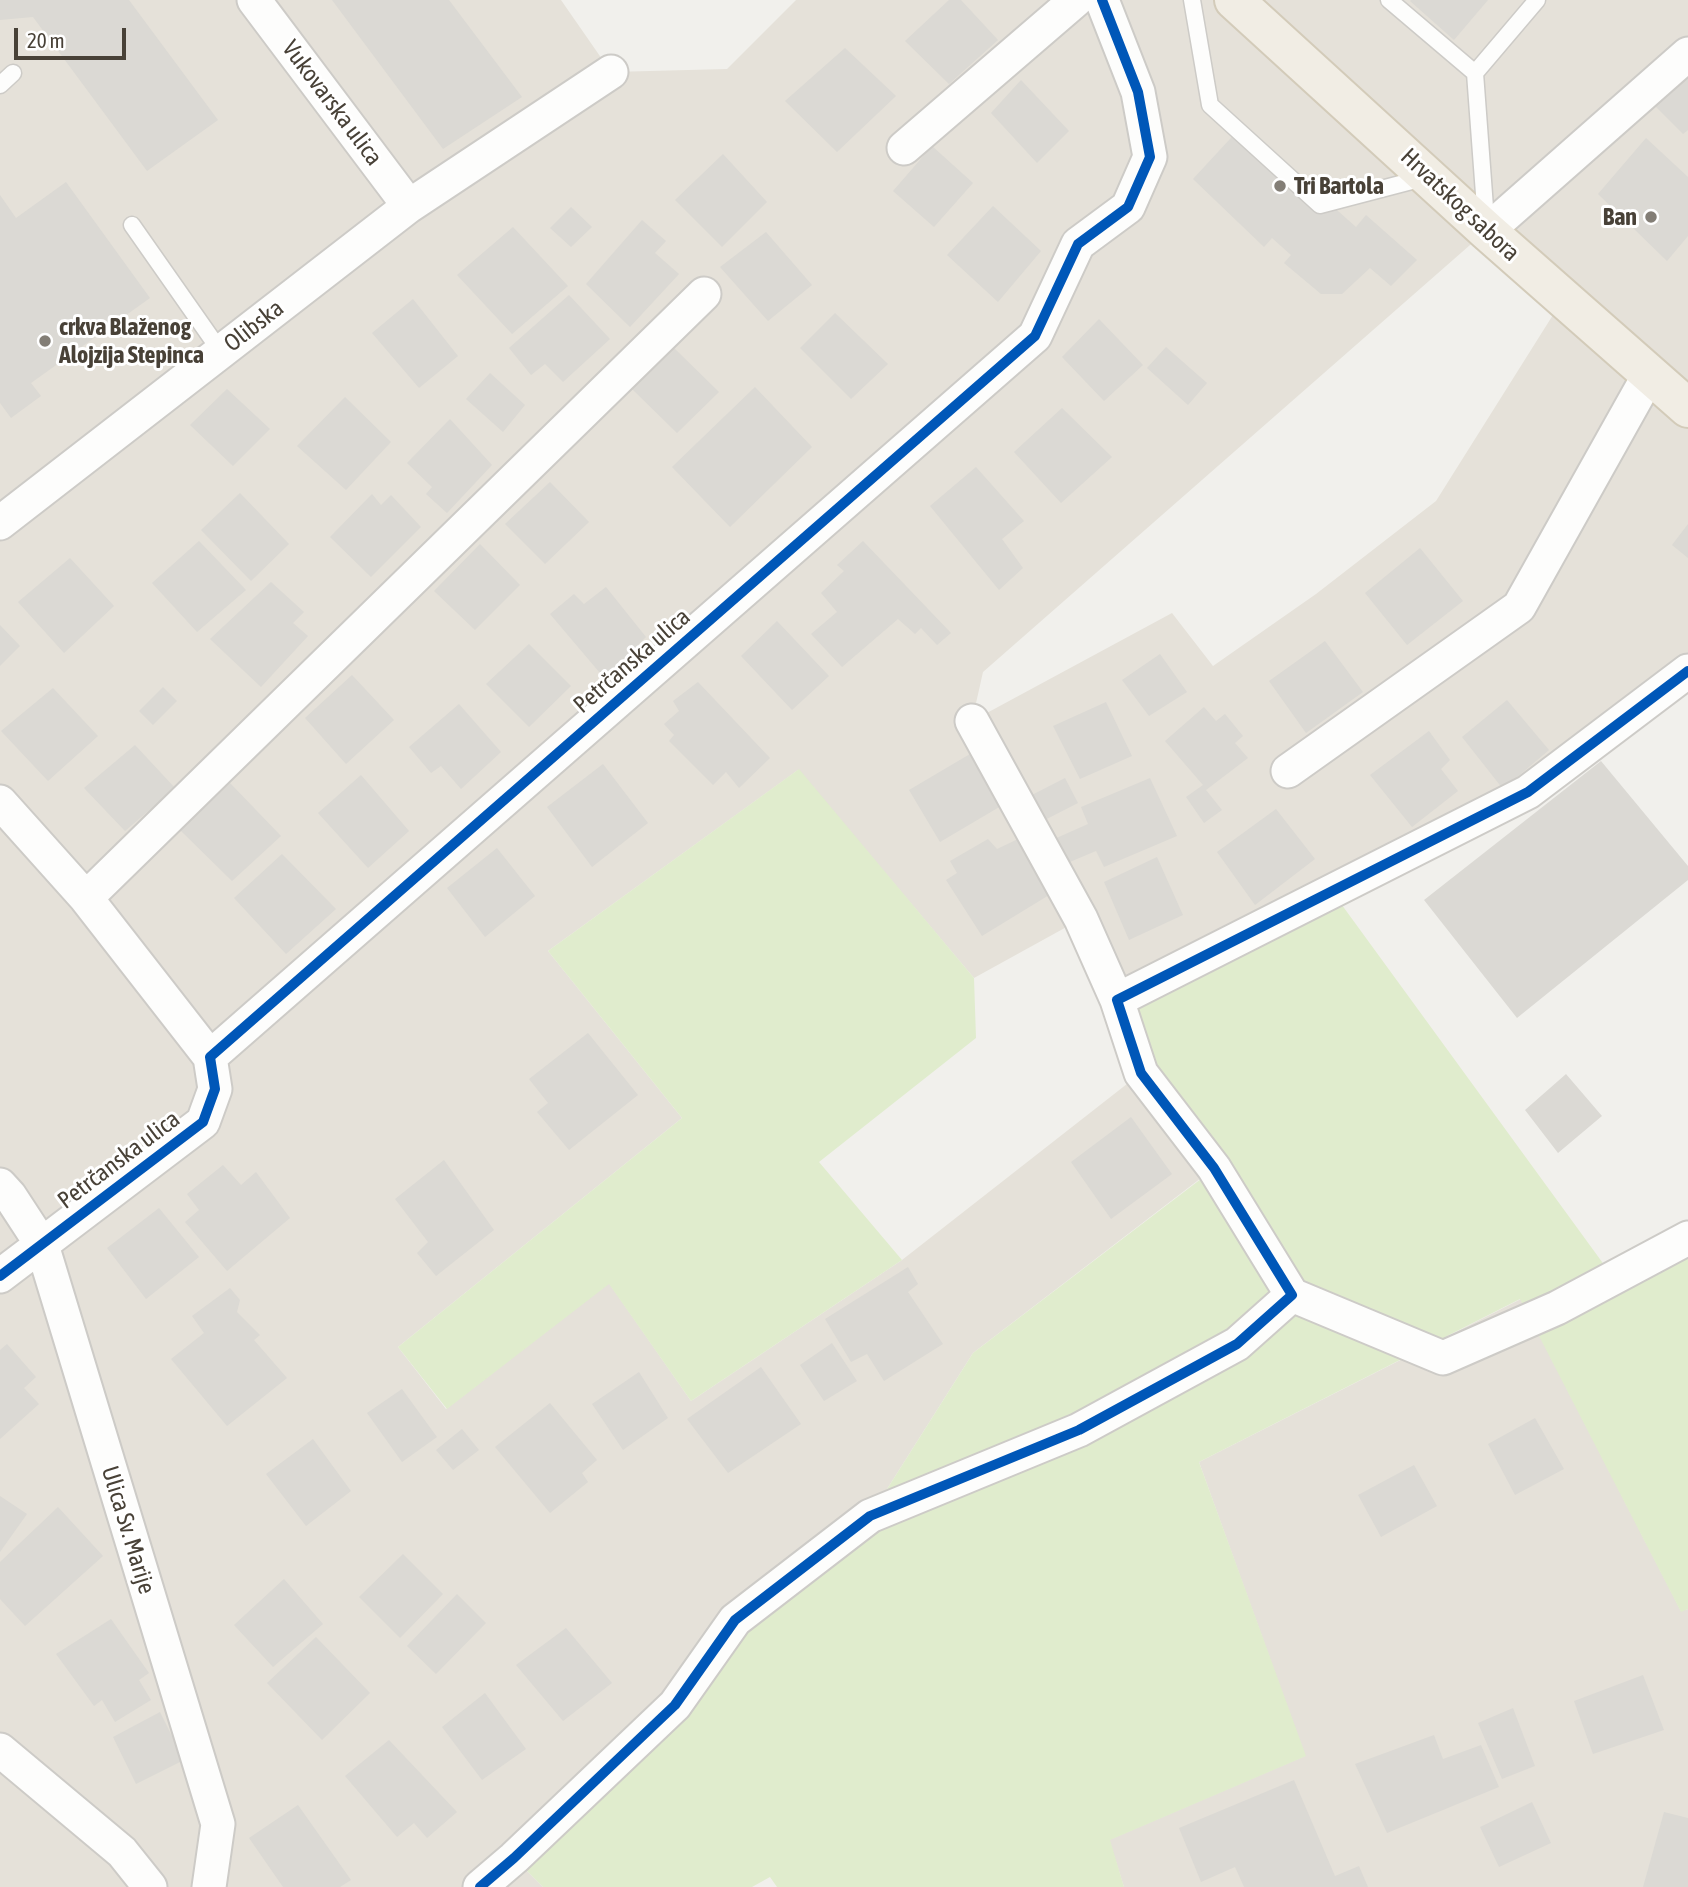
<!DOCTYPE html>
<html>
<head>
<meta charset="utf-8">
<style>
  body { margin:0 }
  #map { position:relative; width:1688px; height:1887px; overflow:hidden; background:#f1f0ec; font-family:"Asap Condensed",sans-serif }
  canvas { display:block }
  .scale { position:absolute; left:14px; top:28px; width:112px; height:32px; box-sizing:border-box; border:4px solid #484137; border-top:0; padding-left:9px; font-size:21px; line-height:24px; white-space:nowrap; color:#484137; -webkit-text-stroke:5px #fff; paint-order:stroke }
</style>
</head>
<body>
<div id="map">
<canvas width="1688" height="1887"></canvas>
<div class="scale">20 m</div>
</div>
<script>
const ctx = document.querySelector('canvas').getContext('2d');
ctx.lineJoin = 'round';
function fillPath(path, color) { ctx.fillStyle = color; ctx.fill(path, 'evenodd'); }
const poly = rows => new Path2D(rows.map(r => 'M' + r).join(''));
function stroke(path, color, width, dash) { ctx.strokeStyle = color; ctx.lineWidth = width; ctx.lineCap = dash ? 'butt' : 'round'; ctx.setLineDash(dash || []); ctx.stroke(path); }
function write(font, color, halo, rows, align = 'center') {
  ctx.font = font + ' "Asap Condensed",sans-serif'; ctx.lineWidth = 6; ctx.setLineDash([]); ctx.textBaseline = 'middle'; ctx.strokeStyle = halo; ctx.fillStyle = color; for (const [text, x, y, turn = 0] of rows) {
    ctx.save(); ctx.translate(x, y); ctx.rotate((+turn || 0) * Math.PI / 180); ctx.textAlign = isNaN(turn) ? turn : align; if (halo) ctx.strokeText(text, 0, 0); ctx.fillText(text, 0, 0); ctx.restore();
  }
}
const residential = poly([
  [0,0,561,0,611,72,727,69,796,0,1688,0,1688,671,1528,792,1117,1000,1081,919,974,978,798,770,548,951,682,1118,398,1347,446,1409,609,1283,691,1401,902,1260,1141,1073,1214,1168,973,1353,870,1516,514,1858,543,1887,0,1887],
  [1486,231,1563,299,1436,501,1316,594,1213,666,1172,613,972,721,983,672],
  [1521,1299,1681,1611,1688,1609,1688,1887,1124,1887,1109,1840,1305,1756,1199,1462]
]);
const green = poly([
  [799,769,974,978,976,1038,819,1162,902,1260,691,1401,609,1284,447,1409,398,1347,682,1118,548,951],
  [1331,890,1613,1277,1688,1242,1688,1609,1681,1612,1520,1299,1199,1462,1306,1756,1110,1840,1124,1887,777,1887,770,1877,752,1887,543,1887,514,1858,732,1624,870,1516,973,1353,1214,1169,1117,1000]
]);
const building = poly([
  [0,0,129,0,218,120,147,171,33,17,0,20],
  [332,0,449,0,522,97,443,149],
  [949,0,961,0,998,40,949,84,905,41],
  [1411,0,1488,0,1454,40,1410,1],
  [845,48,896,96,837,152,785,101],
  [1688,72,1688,130,1683,134,1653,104],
  [1021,80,1069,131,1037,163,991,113],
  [1242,126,1356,227,1366,215,1417,260,1391,286,1370,268,1342,294,1321,294,1284,263,1291,255,1272,238,1264,247,1193,179],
  [1646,138,1688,177,1688,236,1667,261,1598,194],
  [932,146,973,183,934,227,893,191],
  [723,154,767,202,722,247,675,200],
  [66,182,150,298,31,383,41,396,11,418,0,403,0,195,16,218],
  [993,206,1041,251,998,302,947,255],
  [571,207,592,227,571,247,550,228],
  [642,220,666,241,655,253,679,274,630,327,586,284],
  [513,227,568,286,512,334,457,275],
  [766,232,812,285,768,321,720,267],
  [569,295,610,339,563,382,545,364,531,375,509,348],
  [413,299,458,356,419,388,372,333],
  [835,313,888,364,851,399,800,348],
  [1099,319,1143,365,1104,401,1062,357],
  [1166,347,1207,383,1188,405,1147,368],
  [674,348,719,392,677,433,632,389],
  [490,373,525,405,503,432,466,399],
  [755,387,812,447,730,527,672,467],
  [227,389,270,429,233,466,190,425],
  [345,397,391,442,346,490,297,446],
  [1062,408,1112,457,1061,503,1014,452],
  [450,419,492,465,447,513,426,494,432,487,407,463],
  [976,467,1024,521,1002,539,1023,568,999,590,930,506],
  [550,482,589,522,545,564,505,524],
  [240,493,289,544,251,581,201,530],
  [372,494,381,505,391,495,421,527,371,577,330,537],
  [1688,524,1688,558,1672,545],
  [199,541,246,590,197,632,152,583],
  [863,541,951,633,937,645,921,628,915,634,898,619,842,667,811,634,837,612,821,593,844,571,837,565],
  [480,544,520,585,475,630,434,591],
  [1420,548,1463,601,1407,645,1365,593],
  [70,558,114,606,64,653,18,602],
  [271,582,304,612,293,623,308,636,261,687,210,639],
  [606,587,646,637,638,645,646,654,611,686,550,614,574,594,584,604],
  [777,621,829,676,792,710,741,656],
  [0,625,20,646,0,666],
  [1325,641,1363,692,1306,733,1269,681],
  [529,644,571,686,529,727,486,684],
  [1160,654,1187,692,1149,716,1122,680],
  [352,675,394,720,346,764,305,718],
  [698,682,770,758,739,788,726,772,713,785,669,741,674,735,664,724,679,711,673,701],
  [163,687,177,701,153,725,139,711],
  [53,688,98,736,48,781,1,731],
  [1507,700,1549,750,1503,789,1462,737],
  [1106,702,1132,756,1080,779,1053,726],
  [459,704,501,752,461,789,441,766,431,773,409,747],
  [1204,707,1216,721,1225,714,1243,736,1235,743,1248,758,1206,790,1222,810,1204,823,1186,797,1203,785,1165,741],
  [1429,731,1450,760,1441,769,1458,791,1412,827,1370,775],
  [135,745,175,788,125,831,84,788],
  [970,754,1001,806,940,842,909,790],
  [1601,761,1688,866,1688,880,1517,1018,1424,900],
  [603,764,648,823,592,867,547,807],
  [361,775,409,831,368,868,318,813],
  [1065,778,1078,803,1037,824,1024,799],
  [1150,778,1177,836,1104,867,1096,851,1065,864,1052,840,1088,824,1081,807],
  [230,783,281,836,232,881,180,830],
  [1276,809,1315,859,1255,905,1217,852],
  [988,839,997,849,1018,839,1054,892,982,936,946,880,957,873,950,861],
  [497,848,535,896,485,937,447,888],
  [282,854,336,909,286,954,234,898],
  [1157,857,1183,915,1129,940,1104,882],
  [588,1033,638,1095,569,1150,537,1112,548,1103,529,1079],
  [1566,1074,1602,1116,1558,1153,1525,1110],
  [1131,1117,1172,1174,1111,1219,1071,1162],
  [444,1160,494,1230,436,1276,417,1253,428,1242,395,1199],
  [223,1165,241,1185,256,1172,290,1218,227,1271,185,1222,199,1210,187,1194],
  [159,1208,199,1257,146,1299,107,1248],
  [908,1267,918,1284,908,1292,943,1344,884,1381,867,1354,851,1362,825,1319],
  [230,1288,240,1300,237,1312,260,1335,254,1340,287,1378,227,1426,171,1359,204,1333,192,1316],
  [832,1343,857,1381,824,1401,800,1365],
  [7,1344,36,1377,24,1388,39,1404,0,1439,0,1350],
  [761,1367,801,1424,728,1473,687,1419],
  [639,1372,668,1418,623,1450,592,1404],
  [402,1389,437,1437,402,1462,367,1413],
  [550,1403,597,1460,582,1473,588,1482,550,1513,495,1447],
  [1535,1418,1564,1469,1515,1495,1488,1444],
  [462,1429,479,1450,453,1470,436,1450],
  [313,1439,351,1491,306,1526,266,1474],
  [1414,1465,1437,1506,1381,1537,1358,1495],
  [0,1496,27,1514,0,1552],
  [58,1507,103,1556,25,1626,0,1599,0,1562],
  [403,1554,443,1594,400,1638,359,1597],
  [284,1579,323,1624,273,1667,234,1625],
  [457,1594,486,1623,436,1674,407,1646],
  [111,1619,149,1673,139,1680,151,1700,115,1722,102,1700,94,1706,56,1654],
  [566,1628,612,1683,563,1721,516,1665],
  [316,1637,370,1693,322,1740,267,1683],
  [1643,1675,1664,1730,1593,1754,1574,1701],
  [485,1693,526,1749,482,1780,442,1727],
  [1513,1708,1535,1766,1502,1779,1478,1723],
  [160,1712,184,1760,136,1784,113,1737],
  [1434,1735,1443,1759,1481,1745,1499,1787,1387,1833,1355,1764],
  [389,1740,457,1812,427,1838,414,1823,397,1837,345,1776],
  [1294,1780,1335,1876,1359,1866,1368,1887,1244,1887,1235,1867,1201,1882,1179,1828],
  [1532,1802,1551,1843,1499,1867,1480,1827],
  [298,1805,351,1880,340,1887,283,1887,249,1838],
  [1664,1812,1688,1818,1688,1887,1643,1887]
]);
const service = poly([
  [1192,0,1210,105,1320,205,1427,177],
  [1389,0,1475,73,1486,221],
  [1475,73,1537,0],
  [0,85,13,73],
  [132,225,221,352]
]);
const minor = poly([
  [254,0,409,206],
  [904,148,1076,0],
  [1487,231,1688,54],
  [0,523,409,206,611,72],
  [972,721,1081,919,1117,1000],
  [1288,771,1519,607,1649,375],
  [0,802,86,898,210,1057],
  [86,898,704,294],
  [0,1185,10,1196,42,1245,218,1824,209,1887],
  [0,1276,203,1122,215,1089,210,1057,1035,336,1078,244,1128,207,1150,157,1138,92,1102,0],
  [1292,1295,1443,1358,1557,1308,1688,1238],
  [0,1750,122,1852,150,1887],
  [480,1887,514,1858,675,1705,735,1620,870,1516,1079,1430,1237,1344,1292,1295,1214,1168,1141,1073,1117,1000,1528,792,1688,671]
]);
const primary = poly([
  [1234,0,1487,231,1688,408]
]);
const cycleway = poly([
  [0,1276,203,1122,215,1089,210,1057,1035,336,1078,244,1128,207,1150,157,1138,92,1102,0],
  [480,1887,514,1858,675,1705,735,1620,870,1516,1079,1430,1237,1344,1292,1295,1214,1168,1141,1073,1117,1000,1528,792,1688,671]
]);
const markers = [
  [1280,186,7,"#837e76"],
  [1651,217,7,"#837e76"],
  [45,341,7,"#837e76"]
];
const streetNames = [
  ["Vukovarska ulica",332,103,53],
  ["Hrvatskog sabora",1460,205,43],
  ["Olibska",254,326,-38],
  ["Petrčanska ulica",632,661,-41],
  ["Petrčanska ulica",119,1160,-37],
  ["Ulica Sv. Marije",128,1530,73]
];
const poiNames = [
  ["Tri Bartola",1294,186],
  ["Ban",1637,217,"right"],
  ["crkva Blaženog",59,327],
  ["Alojzija Stepinca",59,355]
];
fillPath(residential, '#e5e1d9');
fillPath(green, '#e0eccd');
fillPath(building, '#dbd9d4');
stroke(service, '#cdcbc7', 19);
stroke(minor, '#cdcbc7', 37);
stroke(primary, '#d3cbb9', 42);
stroke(service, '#fdfdfc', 16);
stroke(minor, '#fdfdfc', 33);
stroke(primary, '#f1ede4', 38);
stroke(cycleway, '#0057b8', 10);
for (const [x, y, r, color] of markers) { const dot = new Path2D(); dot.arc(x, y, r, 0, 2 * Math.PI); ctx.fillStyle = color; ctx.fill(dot); stroke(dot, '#fff', 2.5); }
write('24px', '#484137', '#fff', streetNames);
write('bold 24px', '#484137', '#fff', poiNames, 'left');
</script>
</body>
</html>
